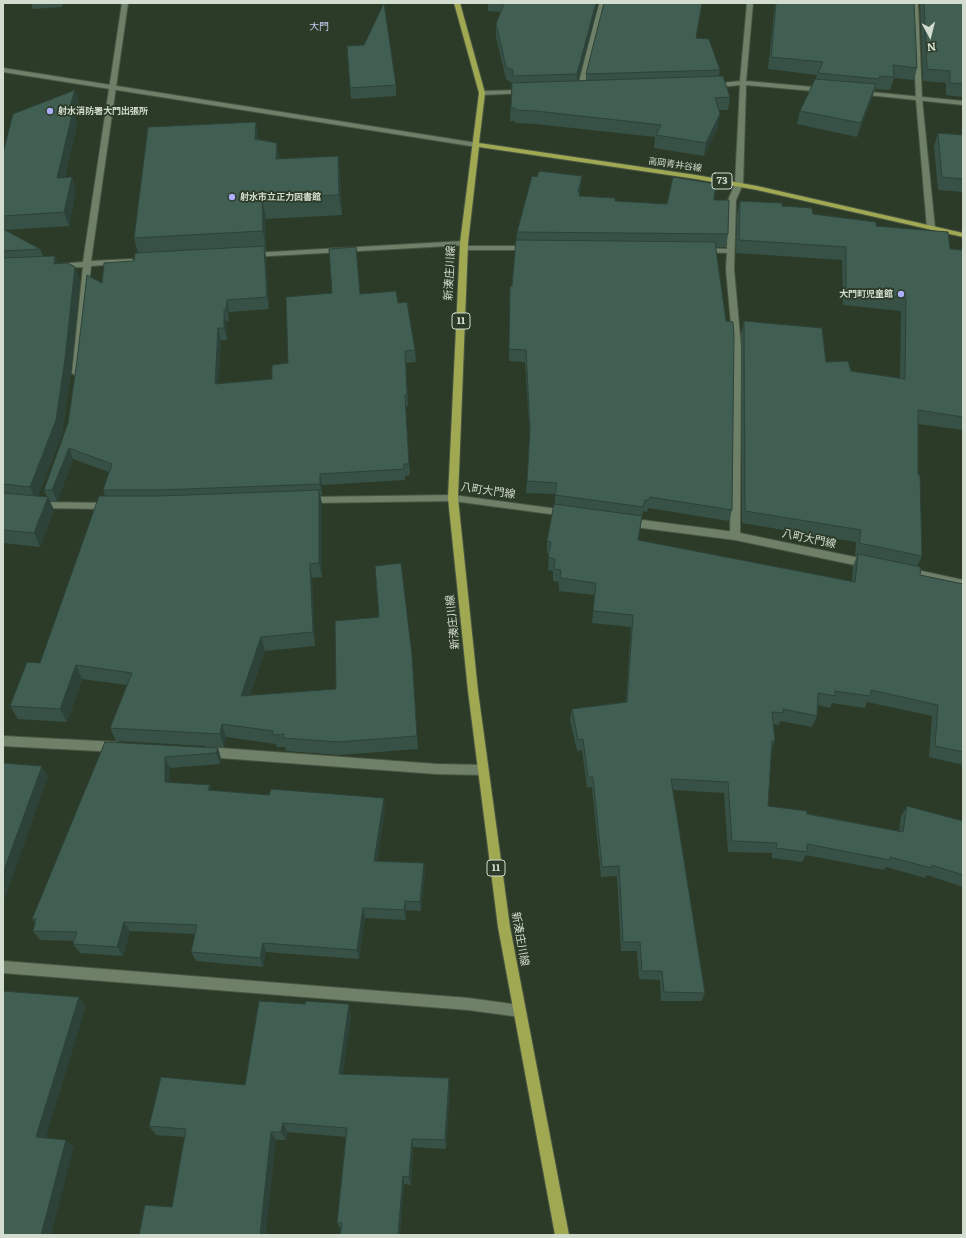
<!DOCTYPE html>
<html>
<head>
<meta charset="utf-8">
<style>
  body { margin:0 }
  #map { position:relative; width:966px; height:1238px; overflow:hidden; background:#2c3b27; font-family:Literata,serif }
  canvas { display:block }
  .frame { position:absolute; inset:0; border:4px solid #d2dccf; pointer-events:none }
  .north { position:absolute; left:910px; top:16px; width:40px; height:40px; -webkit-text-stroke:3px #2c3b27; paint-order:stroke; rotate:173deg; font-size:11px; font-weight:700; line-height:16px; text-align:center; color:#d2dccf }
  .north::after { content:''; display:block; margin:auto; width:14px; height:18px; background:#d2dccf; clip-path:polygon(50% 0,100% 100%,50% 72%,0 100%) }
</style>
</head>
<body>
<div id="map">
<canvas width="966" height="1238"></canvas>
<div class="frame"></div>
<div class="north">N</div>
</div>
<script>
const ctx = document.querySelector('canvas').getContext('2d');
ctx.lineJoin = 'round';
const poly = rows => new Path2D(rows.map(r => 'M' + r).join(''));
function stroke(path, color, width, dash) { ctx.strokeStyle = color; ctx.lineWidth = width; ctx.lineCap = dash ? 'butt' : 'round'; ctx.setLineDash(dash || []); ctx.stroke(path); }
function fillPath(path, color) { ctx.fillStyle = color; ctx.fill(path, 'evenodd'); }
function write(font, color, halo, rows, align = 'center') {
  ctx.font = font + ' Literata,"Noto Sans JP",serif'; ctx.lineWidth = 3.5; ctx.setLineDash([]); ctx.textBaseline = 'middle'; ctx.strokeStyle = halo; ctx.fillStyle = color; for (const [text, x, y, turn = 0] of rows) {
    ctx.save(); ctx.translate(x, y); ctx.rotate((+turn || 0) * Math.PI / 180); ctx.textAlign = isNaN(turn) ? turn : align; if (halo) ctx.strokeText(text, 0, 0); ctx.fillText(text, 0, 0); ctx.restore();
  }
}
const lane = poly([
  [599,3,605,3,583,90,580,92,577,90,599,3],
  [912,3,918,3,922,99,935,228,931,230,927,228,916,99,912,3]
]);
const street = poly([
  [122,3,128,3,91,261,131,259,135,261,131,263,91,266,80,373,76,376,72,373,83,267,59,268,55,266,59,264,83,262,122,3],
  [747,3,753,3,746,81,824,88,827,90,824,92,746,85,743,184,736,200,734,269,741,347,740,536,735,540,730,536,733,347,726,269,727,253,704,252,700,250,704,248,727,249,728,200,735,184,740,85,712,88,709,86,712,84,740,81,747,3],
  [524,90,527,92,526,93,482,95,479,93,482,91,524,90],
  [861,91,963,101,963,105,859,94,858,93,861,91],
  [464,241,468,243,467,245,252,257,248,255,252,253,464,241],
  [461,246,528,246,532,248,528,250,464,250,460,248,461,246],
  [3,736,117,742,121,744,122,747,121,750,117,752,3,746,3,736],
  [207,747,436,764,483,765,487,767,488,770,487,773,483,775,436,774,207,757,203,755,202,752,203,749,207,747],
  [3,961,468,998,520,1005,524,1007,526,1011,524,1015,520,1017,468,1010,3,973,3,961]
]);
const secondary = poly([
  [3,68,477,143,481,145,477,147,3,72,3,68],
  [453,495,565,510,570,513,565,516,453,501,308,503,303,500,308,497,453,495],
  [39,502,109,503,114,506,109,509,39,508,34,505,39,502],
  [627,518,735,532,869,560,872,561,874,564,872,567,869,568,735,540,627,526,622,522,627,518],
  [908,568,963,580,963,588,905,575,903,572,905,569,908,568]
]);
const primary = poly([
  [454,3,460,3,485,93,479,143,696,175,757,186,963,233,963,237,757,190,696,179,479,147,468,243,458,498,478,691,510,927,569,1235,555,1235,498,927,468,691,448,498,460,243,479,93,454,3]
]);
const wall = poly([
  [31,3,63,3,62,7,33,9],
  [488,3,599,3,578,81,586,80,586,74,696,38,720,70,719,76,730,97,728,110,719,110,718,127,704,156,654,148,655,137,536,124,515,123,515,121,510,121,512,83,506,79,496,37,496,24,501,12,488,11],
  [775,3,914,3,917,68,914,80,894,78,890,90,876,89,875,91,874,91,872,98,857,137,797,124,800,111,816,79,817,75,768,69],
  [920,3,963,3,963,97,946,95,946,83,923,81],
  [347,46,396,85,396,96,351,99],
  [75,90,79,104,75,117,77,125,65,177,72,177,76,191,69,226,5,230,40,249,43,256,55,256,58,264,75,267,80,281,71,373,62,434,38,496,47,497,44,490,68,423,102,283,134,261,138,253,134,238,259,139,277,143,279,159,338,156,340,175,342,215,266,219,266,251,265,251,266,258,269,309,229,312,229,321,226,322,227,340,221,340,218,384,272,379,288,363,332,293,356,247,360,294,398,303,415,350,416,362,406,363,408,406,405,406,410,475,405,476,405,480,322,485,322,495,320,495,322,504,322,577,312,578,315,646,265,651,250,695,336,689,412,655,418,749,340,755,286,751,285,747,277,747,276,744,226,737,224,747,116,741,110,728,127,685,82,679,67,722,18,719,10,706,40,663,105,496,103,490,109,472,73,459,57,502,50,502,54,510,40,547,3,543,3,153],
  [938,133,963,135,963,192,938,190,934,146],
  [537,177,581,189,580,192,580,196,615,201,667,204,714,200,728,234,726,247,716,247,732,510,729,521,648,508,647,512,643,511,638,540,852,582,853,566,857,556,855,556,856,542,742,523,741,334,744,321,826,362,851,371,900,378,901,311,843,305,842,260,736,253,737,214,740,201,782,206,813,214,876,226,950,249,963,250,963,430,918,424,918,475,922,556,917,567,920,575,963,584,963,765,929,757,932,716,867,702,865,708,832,703,830,708,818,705,817,716,812,727,780,721,779,725,773,724,775,741,771,751,768,806,899,831,901,816,907,806,963,821,963,887,927,875,925,878,886,867,884,870,806,855,802,862,772,858,772,853,728,852,724,793,673,790,705,993,701,1001,661,1001,660,980,639,979,637,951,621,951,617,876,601,877,592,787,587,788,582,750,577,751,570,720,572,709,626,702,631,627,592,623,595,595,559,591,559,582,553,581,553,571,548,570,549,554,547,553,547,541,555,504,555,494,526,493,530,440,525,362,509,361,510,286,512,286,517,232],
  [105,742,218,748,221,759,220,764,170,768,170,782,212,790,385,809,377,861,425,873,421,911,406,910,406,920,365,918,359,959,266,952,263,967,196,961,191,952,195,934,130,931,123,956,80,953,73,944,74,941,40,940,33,931,35,922,32,919],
  [351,1015,343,1074,450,1088,446,1149,413,1147,411,1185,404,1184,400,1235,340,1235,341,1230,337,1223,346,1137,287,1132,286,1140,185,1137,156,1135,149,1126,245,1085]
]);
const shadedWall = poly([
  [596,3,599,3,576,87,577,74],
  [876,84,872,98,857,137,861,123],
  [75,90,79,104,75,117,77,125,62,192,57,178,68,112],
  [720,114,718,127,704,156,706,143],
  [256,122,259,142,255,139],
  [277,143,280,162,276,159],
  [338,156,340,175,342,215,339,195],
  [582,176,581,189,577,205,578,192],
  [72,177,76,191,69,226,64,212],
  [262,199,266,219,266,251,263,231],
  [264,246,266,258,269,309,267,297],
  [55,256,60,271,54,264],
  [75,267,80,281,71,373,62,434,36,501,30,487],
  [227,300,229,312,229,321,226,310],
  [224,310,226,322,227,340,224,328],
  [218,328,221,340,217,396,215,384],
  [69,448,73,459,57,502,52,490],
  [320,474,322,485,322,495,320,484],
  [319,490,322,504,322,577,319,563],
  [48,497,54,510,40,547,34,533],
  [310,564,312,578,315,646,313,632],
  [261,637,265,651,245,709,241,696],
  [76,665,82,679,67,722,60,709],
  [222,724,226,737,224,747,220,734],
  [218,748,221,759,220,764,216,753],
  [165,757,170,768,170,793,165,782],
  [42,766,48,777,3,904,3,873],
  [210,785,214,796,208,790],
  [384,798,385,809,376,871,374,861],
  [424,863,425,873,421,911,420,902],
  [405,901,406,910,406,920,404,910],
  [363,908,365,918,359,959,357,950],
  [124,922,130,931,123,956,117,947],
  [263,943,266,952,263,967,260,958],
  [79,997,86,1006,44,1144,36,1137],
  [349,1004,351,1015,342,1084,339,1074],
  [449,1078,450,1088,446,1149,445,1140],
  [283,1123,287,1132,286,1140,281,1132],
  [271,1132,276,1140,266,1235,260,1235],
  [412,1139,413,1147,411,1185,409,1177],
  [66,1140,74,1147,51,1235,41,1235],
  [403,1176,404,1184,400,1235,398,1235]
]);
const building = poly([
  [384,3,396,85,350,88,347,46,364,45,384,3],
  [504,3,596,3,577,74,513,76,513,70,506,67,496,24,504,3],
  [604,3,702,3,696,38,709,39,720,70,586,74,604,3],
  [776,3,914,3,917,68,893,65,894,77,880,76,879,79,818,73,823,62,771,57,776,3],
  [924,3,963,3,963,84,950,83,950,71,927,69,924,3],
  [723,76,730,97,715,98,720,114,706,143,656,135,661,125,536,111,515,110,515,108,511,108,512,83,723,76],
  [815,79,876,84,861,123,800,111,815,79],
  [75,90,68,112,73,111,57,178,72,177,64,212,3,216,3,153,13,114,75,90],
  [256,122,255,139,277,143,276,159,338,156,339,195,262,199,263,231,134,238,148,127,256,122],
  [938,133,963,135,963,179,942,177,938,133],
  [539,171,582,176,578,192,580,192,579,196,615,198,615,201,667,204,673,177,716,184,714,200,729,200,728,234,517,232,532,176,537,177,539,171],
  [740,201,782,203,782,206,812,208,813,214,876,222,876,226,948,232,950,249,963,250,963,417,918,410,918,475,920,475,922,556,859,543,861,530,745,511,744,321,822,328,826,362,848,361,851,371,905,379,906,298,846,292,846,247,739,240,740,201],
  [3,229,40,249,3,251,3,229],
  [516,240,715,242,726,321,733,322,734,335,732,510,650,497,649,500,645,500,643,507,555,495,557,483,527,481,530,430,526,350,509,349,510,286,512,286,516,240],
  [264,246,267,297,227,300,226,310,224,310,224,328,218,328,215,384,272,379,272,365,288,363,286,297,332,293,329,249,356,247,360,294,396,291,398,303,407,302,415,350,405,351,407,394,405,395,409,464,404,464,404,469,320,474,320,484,160,490,103,490,112,464,69,448,52,490,44,490,68,423,77,361,87,275,102,283,104,263,134,261,135,253,264,246],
  [53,256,55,256,54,264,68,263,75,267,65,359,56,420,30,487,3,484,3,258,53,256],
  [319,490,319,563,310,564,313,632,261,637,241,696,336,689,335,621,379,617,375,566,401,563,412,655,417,736,338,742,283,738,284,734,273,735,273,731,222,724,220,734,110,728,132,673,76,665,60,709,10,706,27,662,40,663,99,496,160,496,319,490],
  [3,493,48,497,34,533,3,530,3,493],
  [554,504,642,516,638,540,855,582,858,554,921,567,920,575,963,584,963,752,935,746,938,705,871,690,870,696,835,691,835,696,818,693,817,716,783,709,783,713,772,712,775,741,772,741,768,806,807,811,807,814,903,832,907,806,963,821,963,875,932,865,931,868,890,857,890,860,807,844,807,852,776,848,777,843,732,841,728,782,671,779,705,993,664,992,662,971,642,971,640,942,623,942,619,866,602,867,593,777,588,777,583,739,578,740,572,709,627,702,633,615,593,611,596,583,560,578,561,570,554,569,555,559,548,557,551,542,547,541,554,504],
  [105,742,218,748,216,753,165,757,165,782,210,785,208,790,269,795,271,789,384,798,374,861,424,863,420,902,405,901,404,910,363,908,357,950,263,943,260,958,191,952,197,925,124,922,117,947,73,944,77,932,33,931,36,919,32,919,105,742],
  [3,763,42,766,3,873,3,763],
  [3,991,79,997,36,1137,66,1140,41,1235,3,1235,3,991],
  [259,1001,305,1004,306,1001,349,1004,339,1074,449,1078,445,1140,412,1139,409,1177,403,1176,398,1235,340,1235,342,1223,337,1223,347,1128,283,1123,281,1132,271,1132,260,1235,139,1235,145,1205,172,1207,186,1129,149,1126,161,1077,245,1085,259,1001]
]);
const markers = [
  [50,111,4,"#acaffb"],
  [232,197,4,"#acaffb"],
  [901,294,4,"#acaffb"]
];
const farPoinames = [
  ["射水消防署大門出張所",58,111],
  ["射水市立正力図書館",240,197],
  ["大門町児童館",893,294,"right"]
];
const farStreetnames = [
  ["高岡青井谷線",675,165,8]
];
const farNeighbourhoodnames = [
  ["大門",319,27]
];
const shields = [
  [722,181,20],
  [461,321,18],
  [496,868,18]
];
const shieldNames = [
  ["73",722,181],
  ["11",461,321],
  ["11",496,868]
];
const streetNames = [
  ["新湊庄川線",450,273,-87],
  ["八町大門線",488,491,8],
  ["八町大門線",809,539,12],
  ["新湊庄川線",453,622,-96],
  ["新湊庄川線",520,939,80]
];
stroke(lane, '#495645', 2);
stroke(street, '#495645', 2);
stroke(secondary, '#495645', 2);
stroke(primary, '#495645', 2);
fillPath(lane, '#6e8068');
fillPath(street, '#6e8068');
fillPath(secondary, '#6e8068');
fillPath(primary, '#a0a851');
fillPath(wall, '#375146');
fillPath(shadedWall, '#2d4239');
fillPath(building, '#405e51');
stroke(building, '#2d4239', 1);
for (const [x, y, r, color] of markers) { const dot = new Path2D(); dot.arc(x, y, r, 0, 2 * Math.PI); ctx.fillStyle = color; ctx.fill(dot); stroke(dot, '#2c3b27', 1.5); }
write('bold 9px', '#d2dccf', '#2c3b27', farPoinames, 'left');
write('9px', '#d2dccf', '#2c3b27', farStreetnames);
write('10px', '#c7caf5', '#2c3b27', farNeighbourhoodnames);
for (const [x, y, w] of shields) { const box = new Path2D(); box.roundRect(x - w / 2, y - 8, w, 16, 3); ctx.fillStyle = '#2c3b27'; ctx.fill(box); stroke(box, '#d2dccf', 1); }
write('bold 10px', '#d2dccf', null, shieldNames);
write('11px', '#d2dccf', '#2c3b27', streetNames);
</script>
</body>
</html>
